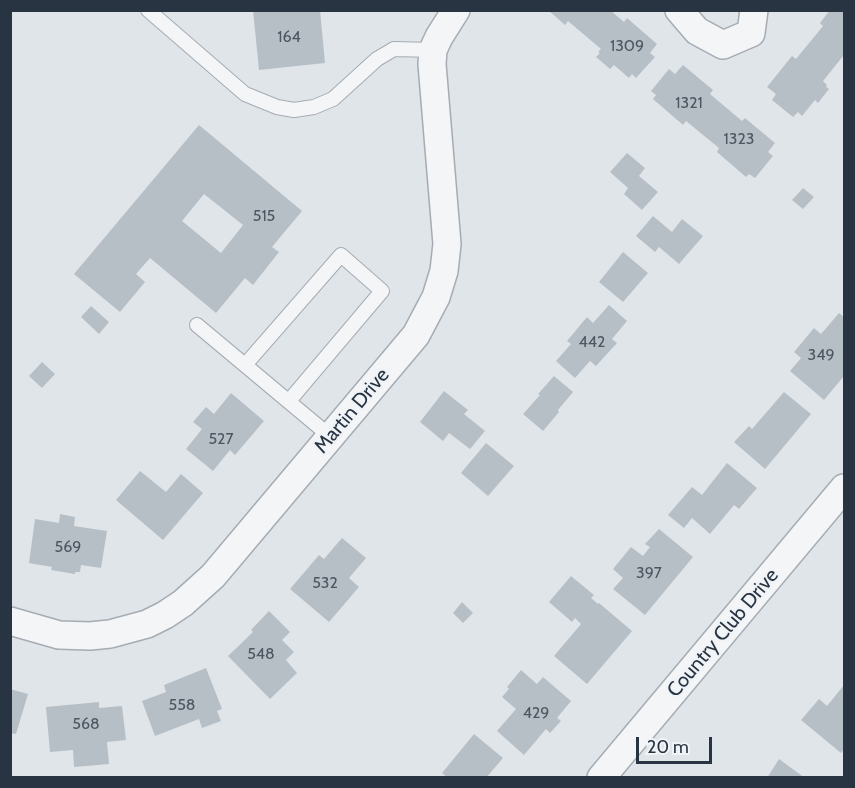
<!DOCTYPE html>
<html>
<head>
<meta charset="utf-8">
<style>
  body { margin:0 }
  #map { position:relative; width:855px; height:788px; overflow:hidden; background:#e0e5e9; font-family:Cabin,sans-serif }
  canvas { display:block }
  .frame { position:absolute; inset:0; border:12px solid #283441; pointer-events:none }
  .scale { position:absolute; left:636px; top:737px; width:76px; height:27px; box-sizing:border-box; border:3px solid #283441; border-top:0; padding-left:8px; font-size:18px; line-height:21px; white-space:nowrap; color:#283441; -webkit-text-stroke:4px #f0f3f7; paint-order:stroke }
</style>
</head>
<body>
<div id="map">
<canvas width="855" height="788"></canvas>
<div class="frame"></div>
<div class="scale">20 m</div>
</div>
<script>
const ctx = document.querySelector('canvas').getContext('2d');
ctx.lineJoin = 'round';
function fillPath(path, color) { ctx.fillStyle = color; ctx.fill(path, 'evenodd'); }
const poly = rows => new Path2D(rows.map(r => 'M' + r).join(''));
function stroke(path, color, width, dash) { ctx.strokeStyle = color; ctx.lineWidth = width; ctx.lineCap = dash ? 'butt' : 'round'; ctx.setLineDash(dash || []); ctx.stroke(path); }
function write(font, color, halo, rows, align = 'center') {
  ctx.font = font + ' Cabin,sans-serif'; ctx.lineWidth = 4.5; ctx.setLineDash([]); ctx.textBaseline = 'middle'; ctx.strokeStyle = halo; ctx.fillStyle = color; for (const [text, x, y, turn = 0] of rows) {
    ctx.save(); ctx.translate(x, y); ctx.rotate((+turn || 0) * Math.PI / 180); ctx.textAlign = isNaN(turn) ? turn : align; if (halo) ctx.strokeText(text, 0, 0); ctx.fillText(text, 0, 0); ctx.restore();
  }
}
const building = poly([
  [253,10,320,10,325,63,259,70],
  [548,10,610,10,624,22,627,18,657,44,650,53,655,57,636,78,632,74,629,78,614,65,610,69,596,57,600,53,598,52,601,49,568,21,565,25],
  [830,10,844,10,844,55,823,81,827,85,826,87,829,89,818,103,815,100,802,116,798,112,793,117,772,100,776,94,767,87,792,56,796,59,823,26,820,23],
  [683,65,713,90,710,94,742,121,745,118,775,143,768,152,773,156,755,178,749,174,746,177,717,152,719,148,686,121,683,125,653,99,656,95,651,91,669,69,675,74],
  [199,125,302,211,272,247,279,252,253,285,245,278,216,313,150,258,136,274,145,282,120,312,74,274],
  [204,194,243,225,221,253,182,221],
  [627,153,645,168,639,176,658,192,642,210,624,194,628,188,610,172],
  [803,188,814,197,803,209,792,200],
  [653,216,672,232,682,219,703,236,679,264,659,247,655,252,636,236],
  [623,252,648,273,623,302,599,282],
  [609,305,627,321,612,339,617,343,596,366,590,361,575,378,556,361,571,344,567,341,587,317,593,323],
  [91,306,109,322,99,334,81,317],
  [839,313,844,317,844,376,824,400,790,371,801,358,794,352,814,328,821,334],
  [42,362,55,374,42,388,29,376],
  [554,376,573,392,558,410,559,412,543,431,523,414,540,395,538,394],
  [444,391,468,410,464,414,485,431,470,449,449,433,443,441,420,422],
  [784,392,811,414,765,469,734,442,749,426,752,429],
  [231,393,264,421,235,455,230,450,213,471,186,449,202,429,193,422,206,407,214,414],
  [486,443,514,466,488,496,461,473],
  [727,463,757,488,739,509,734,505,710,534,692,518,684,528,668,515,692,487,702,495],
  [140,471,166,492,181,474,203,493,163,540,116,500],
  [60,514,75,517,74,526,107,531,101,568,81,565,80,572,75,572,75,574,51,570,52,567,29,563,35,519,59,523],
  [659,529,693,557,645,615,613,589,623,578,613,569,631,547,643,556,650,547,645,544],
  [342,538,366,558,349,578,359,587,329,622,290,589,319,555,324,559],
  [571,576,594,595,591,598,598,604,599,603,632,631,587,684,554,656,581,624,575,618,572,622,549,602],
  [462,602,473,613,463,623,453,613],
  [269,611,290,632,282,640,294,652,286,660,297,673,270,699,228,656,253,632,251,630],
  [206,668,222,709,217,711,221,721,202,728,199,719,155,736,142,701,166,692,164,685],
  [521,670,537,684,543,677,571,701,557,718,561,721,550,733,546,729,524,755,497,731,516,709,502,697,509,689,507,687],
  [844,685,844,749,841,753,801,720,819,699,827,706],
  [10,689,28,694,16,734,10,733],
  [99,702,99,708,122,706,126,740,107,742,109,764,74,767,73,750,50,752,46,707],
  [474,734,503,758,486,778,448,778,442,773],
  [779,759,805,778,767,778]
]);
const lane = poly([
  [148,10,245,94,277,107,294,110,314,107,333,99,377,59,394,49,433,50],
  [197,325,331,437],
  [245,365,341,255,382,291,289,401]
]);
const street = poly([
  [679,10,697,31,723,45,751,33,754,10],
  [10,621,59,635,90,636,110,634,147,624,165,615,183,603,213,576,416,335,436,297,444,271,447,244,432,64,433,50,439,37,456,10],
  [601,778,844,488]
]);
const numberNames = [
  ["164",289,37],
  ["1309",627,46],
  ["1321",689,103],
  ["1323",739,139],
  ["515",264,216],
  ["442",592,342],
  ["349",821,355],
  ["527",221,439],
  ["569",68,547],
  ["397",649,573],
  ["532",325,583],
  ["548",261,654],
  ["558",182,705],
  ["429",536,713],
  ["568",86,724]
];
const streetNames = [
  ["Martin Drive",352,411,-50],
  ["Country Club Drive",723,633,-50]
];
fillPath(building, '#b7bfc6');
stroke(lane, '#a5acb3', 16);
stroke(street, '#a5acb3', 30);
stroke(lane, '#f3f5f7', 14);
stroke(street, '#f3f5f7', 27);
write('16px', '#4c5762', null, numberNames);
write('20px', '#283441', '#f0f3f7', streetNames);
</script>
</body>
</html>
